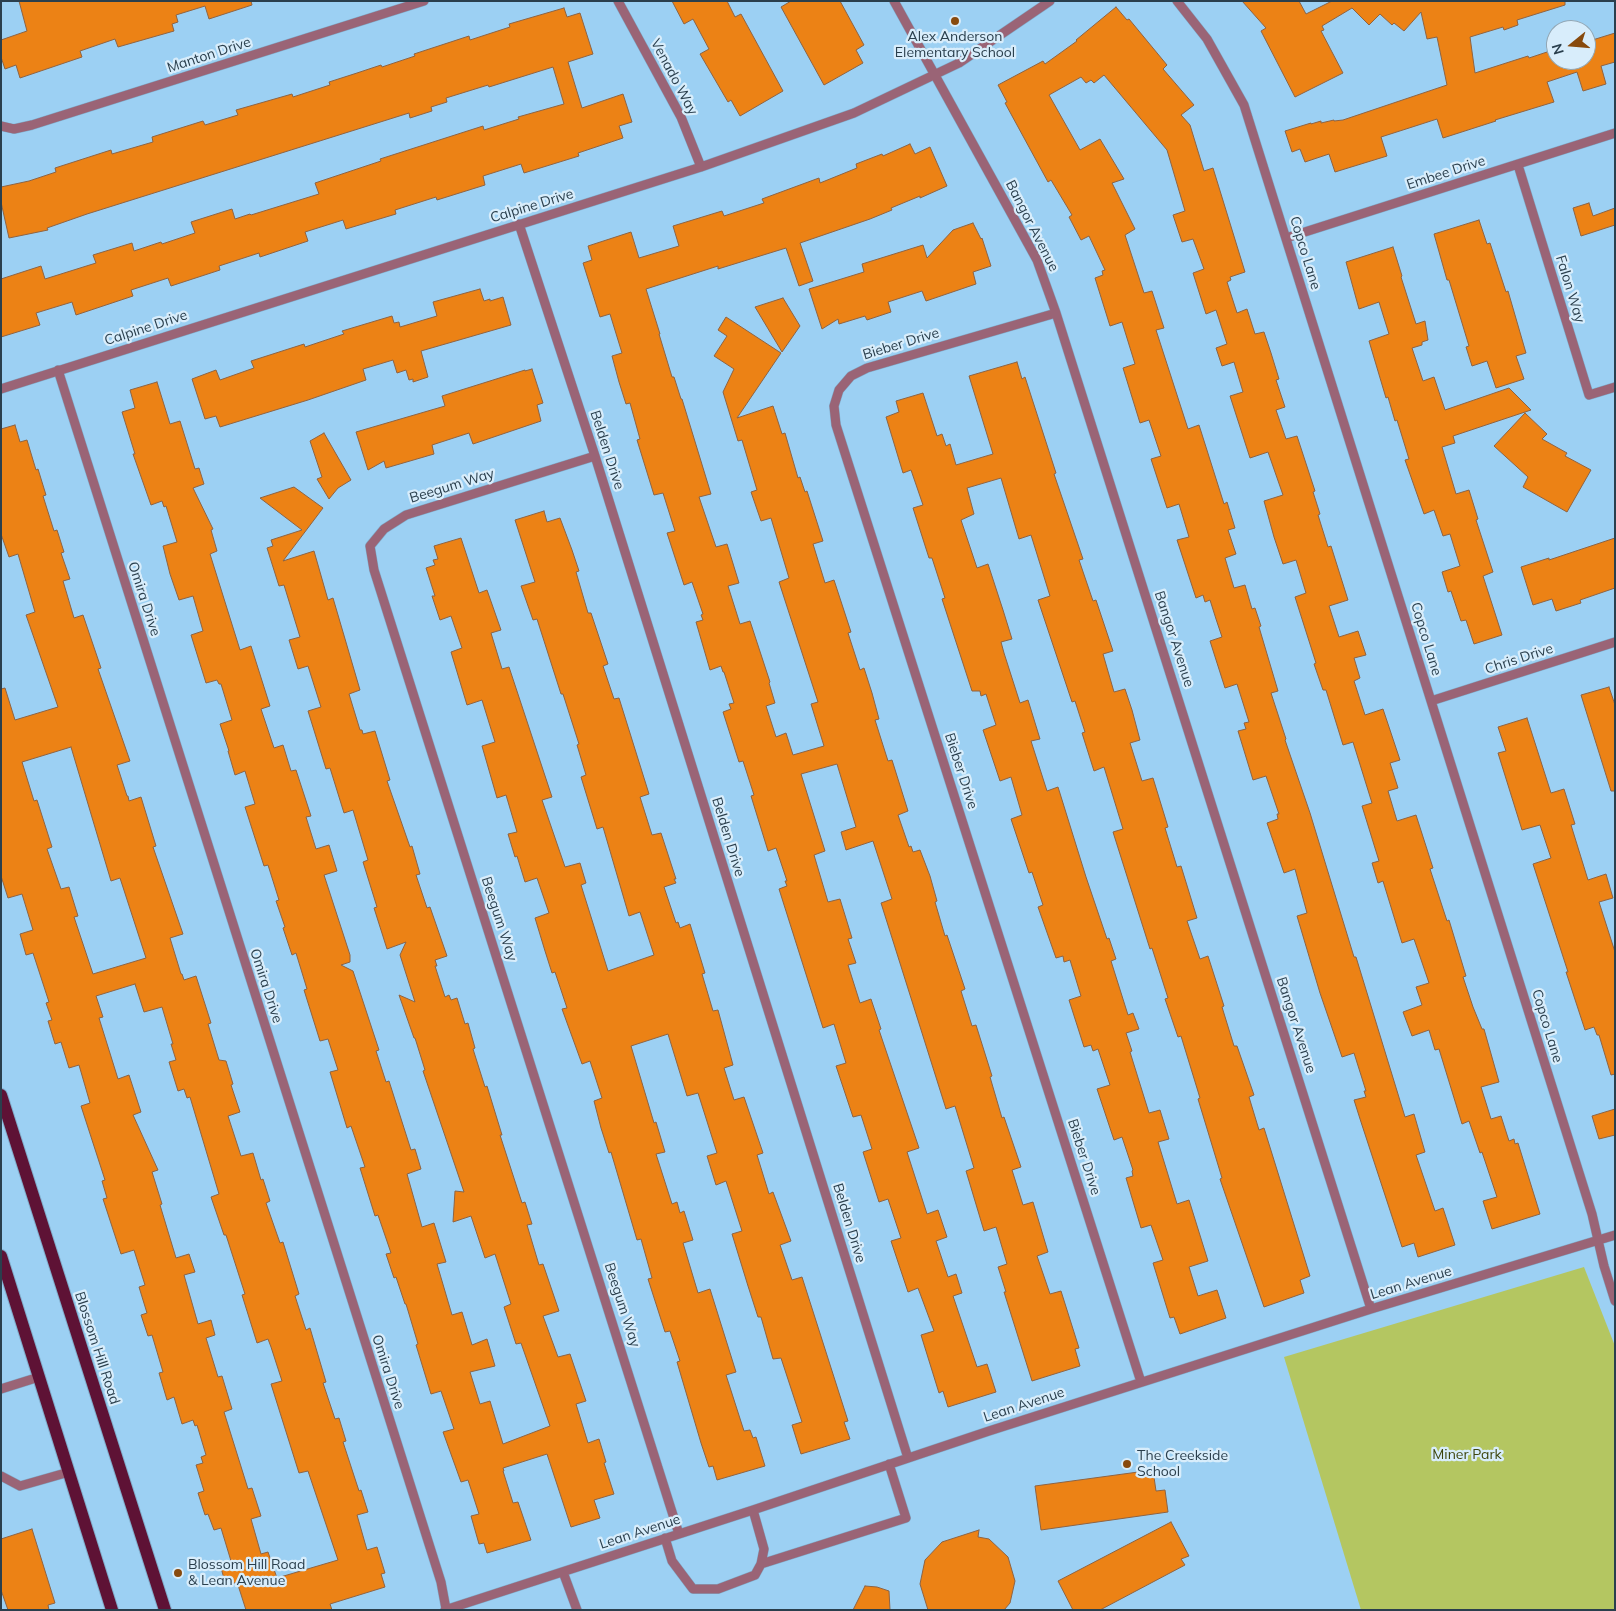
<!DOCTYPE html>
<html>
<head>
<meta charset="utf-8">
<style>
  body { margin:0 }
  #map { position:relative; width:1616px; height:1611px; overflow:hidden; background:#9cd0f3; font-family:Mulish,sans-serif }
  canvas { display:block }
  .frame { position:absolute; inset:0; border:2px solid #2a3f4d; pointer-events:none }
  .north { position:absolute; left:1546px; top:20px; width:50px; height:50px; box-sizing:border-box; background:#d8edfb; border:1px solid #92a7b5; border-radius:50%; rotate:253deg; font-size:14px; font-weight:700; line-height:20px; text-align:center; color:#2a3f4d }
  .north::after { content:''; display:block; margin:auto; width:18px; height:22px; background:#884a0d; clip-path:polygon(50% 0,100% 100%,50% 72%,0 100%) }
</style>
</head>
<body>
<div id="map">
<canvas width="1616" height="1611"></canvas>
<div class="frame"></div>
<div class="north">N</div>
</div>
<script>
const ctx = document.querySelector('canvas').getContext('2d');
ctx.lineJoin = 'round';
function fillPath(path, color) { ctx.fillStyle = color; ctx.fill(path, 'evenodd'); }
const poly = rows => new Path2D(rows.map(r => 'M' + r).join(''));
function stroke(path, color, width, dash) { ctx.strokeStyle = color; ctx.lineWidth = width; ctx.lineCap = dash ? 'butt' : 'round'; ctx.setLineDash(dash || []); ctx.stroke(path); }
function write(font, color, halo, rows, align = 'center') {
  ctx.font = font + ' Mulish,sans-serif'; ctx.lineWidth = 4.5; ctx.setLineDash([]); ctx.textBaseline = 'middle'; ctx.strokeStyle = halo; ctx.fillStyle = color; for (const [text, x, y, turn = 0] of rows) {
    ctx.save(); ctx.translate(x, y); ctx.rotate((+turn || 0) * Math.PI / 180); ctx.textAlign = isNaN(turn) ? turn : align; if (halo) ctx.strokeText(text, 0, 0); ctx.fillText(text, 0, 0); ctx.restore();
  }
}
const green = poly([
  [1584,1267,1615,1346,1615,1610,1361,1610,1284,1357]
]);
const building = poly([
  [19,1,251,1,252,5,209,19,205,6,176,15,178,22,172,24,174,31,118,47,115,39,80,51,82,57,20,78,16,65,5,69,1,57,1,40,27,31,19,1],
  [672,1,727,1,735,17,741,14,783,91,740,116,731,100,728,102,700,54,709,49,693,19,684,24,672,1],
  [791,1,840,1,864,45,856,50,863,63,824,85,781,7,791,1],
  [1242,1,1299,1,1306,14,1332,1,1565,1,1565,5,1517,20,1518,25,1504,30,1503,27,1470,37,1475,73,1528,56,1529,58,1556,49,1556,60,1586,60,1586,42,1615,33,1615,62,1601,66,1606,84,1583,91,1577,72,1547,82,1554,102,1495,120,1496,121,1443,138,1437,119,1406,129,1381,137,1387,156,1335,172,1329,154,1305,162,1300,149,1292,152,1285,131,1311,123,1311,124,1321,121,1321,123,1334,120,1334,121,1343,120,1447,85,1437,37,1427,39,1421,12,1404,31,1394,23,1392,25,1380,14,1369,25,1352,8,1322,26,1324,30,1321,31,1343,73,1295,97,1261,31,1266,28,1242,1],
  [1116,7,1127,20,1129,19,1167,65,1163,69,1194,105,1181,115,1190,125,1204,171,1213,168,1245,272,1230,277,1231,280,1227,282,1237,313,1247,309,1255,334,1264,332,1271,353,1279,379,1276,380,1285,407,1276,410,1286,439,1297,436,1315,491,1313,492,1320,514,1318,515,1328,547,1331,546,1348,600,1329,606,1339,637,1358,631,1366,655,1354,658,1360,678,1354,681,1365,715,1383,709,1400,760,1390,763,1398,788,1388,791,1397,821,1416,815,1433,868,1430,869,1447,921,1449,920,1466,976,1463,977,1473,1007,1482,1029,1484,1029,1499,1082,1481,1087,1491,1119,1501,1116,1509,1141,1514,1139,1515,1144,1518,1143,1540,1214,1492,1229,1483,1201,1497,1197,1482,1152,1480,1153,1469,1121,1462,1124,1439,1049,1435,1050,1429,1030,1412,1036,1403,1012,1422,1005,1416,987,1429,983,1414,939,1402,943,1383,881,1378,883,1372,863,1379,861,1362,806,1372,803,1353,742,1343,745,1326,690,1323,690,1314,664,1316,663,1295,597,1306,593,1296,560,1283,564,1274,537,1264,501,1283,495,1268,452,1250,458,1230,396,1243,392,1234,362,1222,366,1216,348,1227,344,1216,310,1206,314,1193,273,1204,269,1193,239,1182,242,1173,215,1185,211,1167,150,1104,75,1094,83,1091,80,1086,83,1081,77,1049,95,1080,150,1100,139,1124,179,1112,183,1135,229,1125,235,1144,293,1152,291,1164,328,1156,330,1188,429,1199,425,1224,504,1227,502,1235,528,1228,530,1236,554,1225,558,1234,588,1245,585,1252,609,1255,608,1261,626,1259,627,1278,691,1271,693,1286,739,1285,740,1310,813,1354,957,1356,957,1405,1117,1414,1114,1425,1152,1416,1155,1435,1211,1443,1208,1455,1245,1418,1257,1414,1243,1402,1247,1361,1122,1354,1100,1366,1097,1364,1091,1366,1091,1354,1053,1342,1057,1320,993,1297,916,1307,913,1295,869,1284,873,1267,823,1278,819,1277,814,1279,814,1266,776,1253,780,1238,731,1246,729,1244,723,1249,722,1237,684,1225,688,1210,641,1222,637,1216,619,1210,600,1205,602,1203,595,1196,598,1177,540,1189,537,1179,504,1167,508,1151,459,1161,456,1149,420,1140,423,1123,368,1135,364,1122,322,1110,326,1095,278,1103,275,1102,271,1105,270,1089,236,1081,240,1069,217,1072,215,1051,180,1048,182,1005,103,1007,102,998,85,1043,61,1045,64,1077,41,1076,40,1116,7],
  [564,8,567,17,580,13,593,54,568,62,582,108,623,94,632,122,619,126,623,138,578,153,579,156,524,173,521,164,483,176,485,185,437,200,436,197,395,210,396,214,346,229,343,220,305,232,308,241,260,257,259,253,219,266,220,270,171,286,168,278,131,290,133,296,76,315,72,302,36,313,40,325,1,337,1,279,41,266,45,279,96,263,93,255,132,243,134,251,161,242,162,244,195,233,191,222,232,209,235,219,250,214,251,215,319,194,315,183,381,161,380,159,483,126,484,130,519,119,518,117,564,104,553,67,489,87,488,85,446,98,447,102,431,107,432,111,410,118,409,113,87,214,47,228,48,230,9,238,1,202,1,187,29,181,56,172,55,168,111,150,112,154,153,142,152,137,203,121,205,125,238,115,236,110,292,94,293,97,330,85,329,82,357,73,381,65,382,67,415,56,414,54,469,36,470,40,510,27,509,24,564,8],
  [910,144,915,154,930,147,947,186,920,198,920,196,891,208,892,210,870,219,800,243,813,281,799,286,786,248,718,269,718,266,646,289,660,334,659,334,672,377,674,377,681,399,682,399,711,494,699,497,716,547,727,544,739,583,728,586,740,624,750,621,770,682,769,683,775,703,766,706,776,737,786,733,793,755,824,746,811,704,818,702,779,582,789,578,771,518,761,521,751,492,757,490,742,440,738,441,723,392,734,369,714,356,727,336,718,330,726,317,781,353,737,418,773,406,782,434,785,433,798,478,800,477,805,492,807,491,823,541,813,544,825,583,834,580,851,632,848,633,860,670,864,668,872,693,879,719,875,720,888,761,892,760,908,811,898,815,909,847,911,846,913,852,920,850,930,876,937,901,935,902,945,936,947,935,965,989,961,991,972,1026,976,1025,992,1076,990,1077,1002,1118,1004,1117,1021,1167,1012,1170,1023,1205,1033,1202,1048,1252,1037,1256,1050,1294,1061,1291,1079,1348,1075,1349,1080,1366,1032,1381,1004,1292,1006,1292,998,1267,1007,1264,996,1227,984,1231,966,1171,974,1168,955,1106,946,1109,881,903,892,899,873,841,846,850,841,832,856,827,837,764,801,774,825,851,814,855,828,902,840,899,852,938,848,939,856,963,848,965,860,1003,871,999,881,1029,879,1030,919,1148,907,1152,927,1214,938,1210,947,1237,936,1241,948,1277,956,1274,962,1293,953,1296,977,1367,987,1364,996,1392,948,1407,943,1391,939,1393,921,1335,934,1331,918,1288,908,1292,891,1241,901,1238,888,1199,879,1202,863,1152,872,1149,861,1115,853,1117,836,1066,846,1063,834,1024,823,1028,779,889,787,886,785,881,787,881,776,848,768,851,751,796,754,795,743,761,739,762,723,712,731,709,729,704,734,703,724,672,723,672,721,666,710,670,696,622,703,620,701,615,703,614,692,582,684,585,667,533,675,531,663,493,654,495,637,440,640,439,630,403,626,404,619,382,612,356,622,353,610,314,600,317,583,263,592,260,588,246,631,232,639,258,679,246,673,226,722,211,724,216,764,203,762,199,819,178,820,183,857,168,856,164,882,154,883,156,910,144],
  [1589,203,1593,216,1615,208,1615,225,1581,236,1573,208,1589,203],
  [1479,220,1487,244,1490,243,1506,292,1508,291,1526,353,1516,356,1524,379,1496,388,1487,361,1472,366,1466,347,1469,346,1449,280,1447,280,1434,234,1479,220],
  [973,223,981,239,982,238,991,266,973,272,976,284,926,301,922,291,888,302,891,312,867,320,865,316,839,324,838,319,822,329,809,289,864,272,862,264,923,245,927,258,953,230,973,223],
  [1393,247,1402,276,1401,277,1416,324,1425,321,1428,340,1422,342,1422,345,1412,348,1423,381,1434,377,1445,410,1509,388,1531,410,1453,436,1455,443,1442,447,1456,494,1469,490,1478,519,1476,520,1493,572,1483,576,1502,635,1474,644,1466,620,1461,621,1451,591,1448,592,1442,572,1460,566,1450,534,1443,536,1434,510,1424,514,1405,460,1409,459,1397,420,1395,421,1388,397,1386,398,1369,341,1389,334,1379,302,1359,309,1346,262,1393,247],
  [480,289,484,301,490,299,490,301,503,297,511,325,421,351,428,377,413,382,413,379,409,380,406,370,397,373,393,360,363,369,366,380,308,400,220,427,216,416,205,419,192,379,216,370,220,380,254,368,251,361,304,344,305,347,344,334,342,331,392,316,394,323,399,322,400,327,437,316,433,302,480,289],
  [783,298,800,326,782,352,755,307,783,298],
  [1017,362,1022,379,1025,377,1056,473,1054,474,1083,559,1079,560,1093,601,1096,600,1113,651,1103,654,1114,692,1125,689,1132,710,1140,740,1130,743,1142,781,1153,778,1168,827,1165,828,1177,867,1181,866,1197,918,1187,921,1200,959,1208,956,1224,1006,1222,1007,1234,1046,1237,1046,1254,1095,1249,1097,1259,1130,1264,1128,1310,1276,1300,1280,1304,1293,1264,1307,1220,1179,1222,1178,1198,1099,1200,1098,1181,1036,1178,1037,1165,999,1168,998,1152,948,1150,949,1113,832,1123,829,1104,767,1094,771,1082,733,1085,732,1075,701,1072,702,1038,600,1050,596,1031,535,1019,539,1001,478,967,488,974,514,961,520,977,568,988,564,1003,610,1012,639,1001,642,1004,653,1020,703,1028,700,1040,739,1031,741,1047,791,1058,787,1086,877,1107,939,1109,938,1116,959,1111,961,1128,1015,1133,1013,1139,1029,1126,1033,1132,1051,1130,1052,1149,1113,1160,1110,1169,1139,1158,1142,1177,1204,1189,1200,1208,1261,1189,1267,1198,1296,1217,1290,1226,1318,1180,1334,1174,1317,1170,1318,1153,1263,1163,1260,1151,1225,1141,1228,1126,1178,1133,1176,1132,1171,1133,1170,1122,1137,1114,1140,1097,1089,1110,1085,1098,1049,1093,1051,1091,1045,1084,1047,1069,1000,1081,996,1070,960,1064,962,1063,956,1056,958,1038,907,1043,905,1032,872,1029,873,1011,819,1022,815,1011,777,1000,781,983,730,996,725,986,694,981,696,980,691,972,691,942,599,945,598,932,558,929,558,913,508,923,505,911,470,903,473,886,417,899,412,896,401,923,393,937,436,942,434,946,446,950,444,956,465,993,454,969,376,1017,362],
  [532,369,543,403,537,405,541,421,473,444,469,433,432,445,434,454,386,468,384,461,368,470,356,432,445,406,442,396,525,370,525,371,532,369],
  [157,382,170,424,180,421,195,469,199,468,204,484,193,488,213,529,211,530,217,551,210,554,240,650,251,646,270,706,261,709,274,748,283,745,291,771,296,770,311,816,306,817,316,849,329,845,337,871,324,875,350,955,350,962,341,965,353,971,379,1050,376,1051,386,1082,389,1081,411,1150,415,1149,421,1169,407,1174,422,1227,434,1223,446,1262,437,1264,452,1315,462,1312,472,1345,487,1339,495,1366,470,1372,480,1404,490,1401,503,1444,550,1426,521,1343,516,1344,504,1307,511,1304,495,1254,485,1258,471,1216,453,1222,455,1191,464,1192,423,1071,425,1070,415,1038,414,1038,399,995,415,1002,400,955,406,942,387,949,374,908,377,907,363,862,368,860,353,810,344,813,330,768,326,769,308,711,321,707,308,666,298,669,289,640,300,637,284,585,279,586,267,548,273,546,271,540,302,530,260,498,294,487,323,508,283,561,314,551,328,600,333,598,360,690,349,694,360,730,362,730,363,734,375,731,390,780,387,781,410,847,412,846,420,874,416,875,427,908,430,907,447,956,435,960,437,966,435,966,445,997,449,995,451,1000,457,998,465,1024,468,1023,475,1048,473,1049,485,1087,487,1086,502,1135,500,1135,522,1203,525,1202,532,1224,527,1225,539,1265,543,1264,559,1311,543,1316,558,1357,570,1354,586,1401,576,1404,588,1443,599,1439,606,1462,604,1463,614,1494,594,1500,600,1518,571,1527,547,1454,503,1468,504,1471,503,1471,513,1503,518,1502,531,1540,487,1553,484,1543,479,1544,471,1516,479,1514,468,1480,461,1482,443,1432,454,1429,441,1391,431,1394,416,1345,418,1344,406,1304,405,1304,396,1277,394,1278,386,1254,391,1253,378,1215,375,1216,360,1168,365,1167,351,1126,347,1128,330,1072,338,1070,328,1039,320,1041,304,990,307,989,296,953,292,955,283,928,285,927,276,901,279,900,268,865,264,866,245,807,255,804,245,771,235,775,228,751,229,751,220,724,232,720,221,684,219,684,217,680,206,683,191,635,203,631,193,596,179,600,170,574,163,546,177,542,166,506,164,507,162,501,151,505,133,454,135,454,122,412,135,408,130,390,157,382],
  [1525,413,1547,434,1542,439,1567,453,1565,456,1591,470,1567,512,1523,487,1528,477,1494,446,1525,413],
  [15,425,20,442,27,440,36,470,38,469,46,495,43,496,54,531,57,530,64,552,61,553,70,579,63,581,74,618,83,615,101,668,98,669,130,761,117,765,127,796,128,796,129,801,141,797,156,846,153,847,183,934,170,938,181,974,182,974,184,980,196,976,211,1023,208,1024,219,1060,226,1061,233,1084,231,1085,240,1112,228,1116,241,1156,253,1153,261,1180,263,1179,270,1201,266,1203,280,1243,283,1242,299,1294,295,1296,306,1330,310,1328,326,1382,323,1383,335,1419,339,1418,346,1441,343,1442,359,1491,361,1490,368,1512,357,1515,367,1550,377,1547,385,1573,381,1574,385,1587,330,1604,332,1610,246,1610,237,1582,226,1586,220,1564,231,1561,221,1528,214,1530,208,1514,205,1515,198,1493,204,1491,196,1465,203,1463,201,1457,206,1455,197,1425,195,1426,193,1420,182,1424,174,1397,167,1400,159,1373,163,1372,152,1335,148,1336,141,1315,147,1313,139,1287,145,1285,134,1250,121,1254,103,1199,107,1198,102,1181,105,1180,81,1106,90,1103,79,1065,69,1068,61,1042,55,1044,48,1021,52,1020,46,1003,49,1002,33,953,26,955,20,934,33,930,22,894,8,898,1,876,1,689,5,688,15,720,58,707,26,615,35,612,18,554,9,557,1,534,1,429,15,425],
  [71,747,111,881,120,878,146,958,93,974,74,917,78,916,69,887,61,889,47,849,52,847,37,800,34,801,22,762,71,747],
  [135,984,144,1012,162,1007,173,1044,171,1044,176,1060,169,1062,178,1091,184,1089,187,1098,190,1097,219,1194,211,1197,224,1235,226,1235,245,1294,242,1295,257,1343,268,1339,271,1347,282,1381,271,1384,299,1473,308,1471,338,1560,277,1578,268,1552,261,1554,251,1519,261,1516,252,1488,248,1489,224,1412,232,1409,222,1376,218,1377,206,1338,215,1335,211,1320,198,1324,184,1275,195,1272,189,1254,176,1258,160,1205,162,1204,152,1172,158,1170,133,1115,141,1112,129,1075,118,1079,99,1018,103,1017,96,996,135,984],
  [324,433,351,480,338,488,329,499,317,479,322,477,310,441,324,433],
  [544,511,547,522,560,518,572,550,579,571,576,572,588,613,591,613,608,664,603,666,614,699,619,698,649,794,640,797,652,835,661,833,676,879,674,879,676,883,664,887,676,923,678,922,680,928,690,924,705,973,702,974,713,1011,718,1010,733,1065,724,1068,734,1100,744,1097,763,1153,757,1155,769,1194,773,1192,791,1241,780,1245,792,1280,802,1277,848,1421,844,1422,850,1439,801,1454,792,1425,802,1422,781,1358,773,1359,761,1317,758,1317,748,1286,732,1234,742,1231,726,1181,716,1185,707,1156,717,1153,698,1093,687,1096,668,1034,631,1046,654,1123,656,1122,665,1152,656,1154,672,1204,677,1202,680,1213,684,1211,693,1240,683,1243,698,1293,710,1289,736,1372,726,1375,744,1431,750,1430,753,1438,756,1437,765,1466,717,1480,713,1466,709,1467,701,1443,677,1362,680,1361,670,1331,665,1332,648,1279,652,1278,641,1239,637,1240,611,1152,609,1153,601,1128,594,1101,602,1098,590,1061,582,1064,562,1009,567,1008,555,972,552,973,545,951,535,918,549,913,537,878,525,882,517,856,515,857,508,834,517,832,506,795,497,798,482,746,495,742,482,700,467,705,451,652,462,648,451,616,440,620,432,596,435,596,426,568,435,565,433,560,438,559,434,546,461,538,479,593,487,590,501,630,491,633,502,669,509,667,552,797,542,800,565,867,580,863,586,883,581,885,608,971,654,955,640,912,629,916,603,827,597,829,581,777,586,775,577,745,579,744,563,694,561,694,537,619,533,620,521,586,535,582,515,520,544,511],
  [1615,538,1615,588,1580,600,1581,603,1556,611,1552,599,1533,605,1521,567,1549,558,1549,560,1615,538],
  [1609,687,1615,705,1615,791,1611,791,1581,695,1609,687],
  [1527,718,1551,793,1564,789,1575,824,1571,825,1588,880,1606,874,1613,898,1599,902,1615,952,1615,1074,1611,1075,1599,1035,1597,1035,1594,1027,1585,1030,1566,972,1568,972,1533,864,1551,858,1540,825,1522,830,1498,753,1506,751,1498,727,1527,718],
  [1615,1109,1615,1135,1599,1139,1592,1116,1615,1109],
  [1153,1470,1156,1491,1165,1490,1168,1512,1041,1530,1035,1486,1153,1470],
  [1171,1522,1189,1556,1181,1559,1185,1565,1100,1610,1073,1610,1058,1581,1171,1522],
  [32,1529,55,1603,48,1605,49,1610,8,1610,1,1590,1,1539,32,1529],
  [979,1530,978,1537,989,1539,1008,1557,1015,1581,1010,1603,1004,1610,928,1610,920,1584,925,1560,942,1542,979,1530],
  [865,1586,877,1587,889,1591,890,1610,853,1610,865,1586]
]);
const minor = poly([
  [618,1,681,117,701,167],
  [894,1,1037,260,1056,313,1371,1309],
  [1177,1,1207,39,1244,105,1592,1214,1604,1266,1615,1301],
  [1,126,14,129,32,125,424,1],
  [1518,165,1589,395,1615,387],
  [519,224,595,456,908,1458],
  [1286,238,1615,133],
  [1056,313,867,368,851,376,839,390,834,406,836,425,1141,1382],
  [58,370,441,1582,446,1609],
  [1,389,701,167,854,113,959,63,1050,1],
  [595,456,406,515,384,529,370,546,374,570,679,1534],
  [1431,701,1615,642],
  [1,1389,39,1377],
  [1,1476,20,1486,69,1472],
  [665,1538,672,1561,693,1589,718,1589,755,1575,761,1564,764,1549,753,1510],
  [761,1564,906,1518,889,1464],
  [563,1572,577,1610],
  [445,1610,753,1510,989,1431,1371,1309,1615,1235]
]);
const major = poly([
  [1,1095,165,1610],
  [1,1256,112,1610]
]);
const markers = [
  [955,21,5,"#884a0d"],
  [1127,1464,5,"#884a0d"],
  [178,1573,5,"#884a0d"]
];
const poiNames = [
  ["Alex Anderson",955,37,"center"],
  ["Elementary School",955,53,"center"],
  ["The Creekside",1137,1456],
  ["School",1137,1472],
  ["Blossom Hill Road",188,1565],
  ["& Lean Avenue",188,1581]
];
const streetNames = [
  ["Manton Drive",209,55,-18],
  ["Venado Way",674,77,62],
  ["Embee Drive",1446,173,-18],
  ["Calpine Drive",532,206,-17],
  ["Bangor Avenue",1032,226,63],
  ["Copco Lane",1305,253,73],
  ["Falon Way",1570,289,73],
  ["Calpine Drive",146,328,-18],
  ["Bieber Drive",901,344,-17],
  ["Belden Drive",607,450,72],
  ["Beegum Way",452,486,-17],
  ["Omira Drive",144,599,72],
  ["Bangor Avenue",1174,639,72],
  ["Copco Lane",1426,639,73],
  ["Chris Drive",1519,659,-18],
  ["Bieber Drive",961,771,72],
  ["Belden Drive",728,837,73],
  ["Beegum Way",499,919,72],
  ["Omira Drive",266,986,72],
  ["Bangor Avenue",1296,1025,72],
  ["Copco Lane",1547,1026,73],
  ["Bieber Drive",1084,1157,72],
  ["Belden Drive",849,1223,73],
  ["Lean Avenue",1411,1283,-17],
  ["Beegum Way",622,1305,72],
  ["Blossom Hill Road",97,1348,72],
  ["Omira Drive",388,1372,72],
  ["Lean Avenue",1024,1405,-18],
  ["Lean Avenue",640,1532,-18]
];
const parkNames = [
  ["Miner Park",1467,1455]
];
fillPath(green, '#b4c661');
fillPath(building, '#ec8215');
stroke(building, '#8e6342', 1);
stroke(minor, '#81adcb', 10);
stroke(major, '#81adcb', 14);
stroke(minor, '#9a6476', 9);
stroke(major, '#5e1235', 12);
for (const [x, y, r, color] of markers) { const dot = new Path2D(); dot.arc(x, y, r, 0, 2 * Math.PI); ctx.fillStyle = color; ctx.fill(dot); stroke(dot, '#d8edfb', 2); }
write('14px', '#2a3f4d', '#d8edfb', poiNames, 'left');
write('14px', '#2a3f4d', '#d8edfb', streetNames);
write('14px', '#3d450c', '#d8edfb', parkNames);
</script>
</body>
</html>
